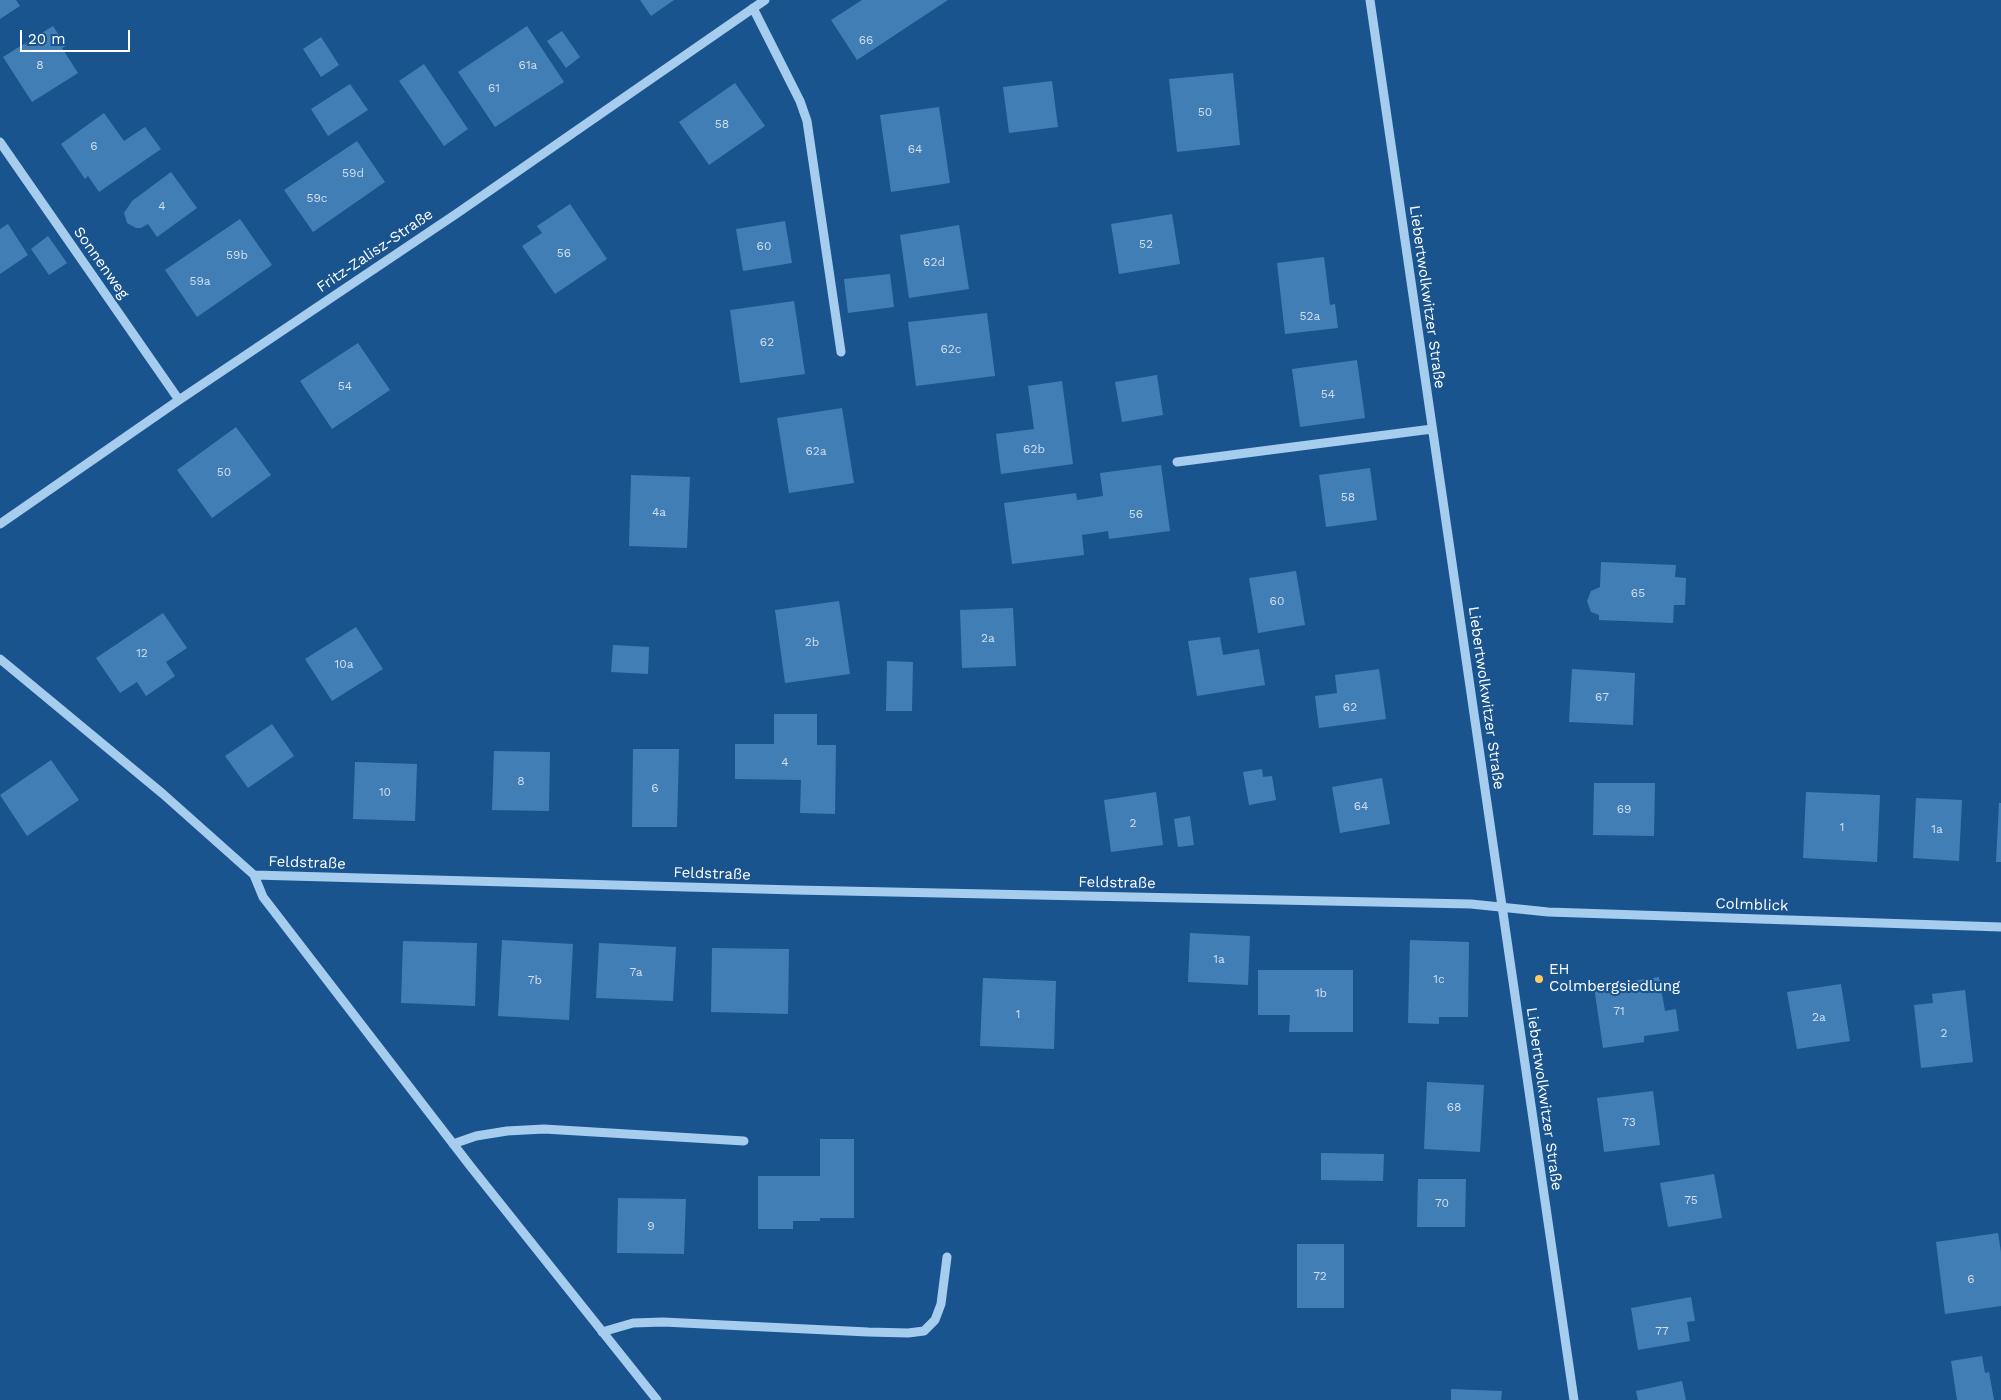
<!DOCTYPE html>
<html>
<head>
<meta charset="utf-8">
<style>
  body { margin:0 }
  #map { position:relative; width:2001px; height:1400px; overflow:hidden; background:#19548e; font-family:"Work Sans",sans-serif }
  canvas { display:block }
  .scale { position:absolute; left:20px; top:30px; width:110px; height:22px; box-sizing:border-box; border:2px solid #fff; border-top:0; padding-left:6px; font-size:15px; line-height:18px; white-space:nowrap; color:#fff; -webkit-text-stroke:4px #19548e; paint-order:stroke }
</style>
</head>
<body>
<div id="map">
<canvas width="2001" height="1400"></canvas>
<div class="scale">20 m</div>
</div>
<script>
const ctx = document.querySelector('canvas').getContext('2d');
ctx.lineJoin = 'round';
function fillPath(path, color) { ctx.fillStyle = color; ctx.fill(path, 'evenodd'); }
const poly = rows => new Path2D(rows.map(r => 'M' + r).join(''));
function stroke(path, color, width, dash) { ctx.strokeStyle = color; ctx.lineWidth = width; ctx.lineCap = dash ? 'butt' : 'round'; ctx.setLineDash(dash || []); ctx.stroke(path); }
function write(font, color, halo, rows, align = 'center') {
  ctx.font = font + ' "Work Sans",sans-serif'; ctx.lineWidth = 4.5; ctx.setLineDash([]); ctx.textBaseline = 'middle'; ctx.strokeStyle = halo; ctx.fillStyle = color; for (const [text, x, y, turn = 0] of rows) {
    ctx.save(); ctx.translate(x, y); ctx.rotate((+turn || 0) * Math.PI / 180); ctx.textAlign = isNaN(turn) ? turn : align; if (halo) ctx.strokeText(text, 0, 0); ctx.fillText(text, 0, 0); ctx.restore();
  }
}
const building = poly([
  [0,0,16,0,20,6,0,19],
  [640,0,674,0,651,16],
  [862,0,948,0,857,60,831,20],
  [53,26,66,46,62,48,78,73,32,102,3,57],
  [527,26,564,82,495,127,458,72],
  [562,31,580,57,566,68,547,41],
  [321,37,339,65,321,77,303,49],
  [424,64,468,129,444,146,399,81],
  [1233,73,1240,145,1177,152,1169,79],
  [1052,81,1058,127,1009,133,1003,87],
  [735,83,765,126,709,165,679,122],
  [350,84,368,110,328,136,311,109],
  [939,107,950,183,891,192,880,115],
  [104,113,124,141,145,127,161,149,99,192,88,176,85,179,61,144],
  [357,141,385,182,313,232,284,190],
  [171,172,197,208,157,237,148,224,141,228,136,228,127,223,124,213,132,201],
  [570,204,607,259,555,294,522,246,542,233,537,226],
  [1172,214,1180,264,1119,274,1111,224],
  [240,219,272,265,197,317,165,270],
  [785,221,792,263,743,271,736,229],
  [8,224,28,255,0,274,0,229],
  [959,225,969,289,909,298,900,235],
  [48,236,67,263,49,275,31,249],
  [1324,257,1330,305,1335,304,1338,328,1285,334,1277,263],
  [890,274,894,307,848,313,844,279],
  [794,301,805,374,740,383,730,310],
  [987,313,995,376,916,386,908,322],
  [358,343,390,390,332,429,300,381],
  [1357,360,1365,418,1300,427,1292,369],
  [1157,375,1163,415,1122,422,1115,382],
  [1062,381,1073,464,1001,474,996,434,1034,429,1028,386],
  [842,408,854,483,789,493,777,418],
  [236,427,271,475,212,518,177,470],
  [1161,465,1170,531,1109,539,1108,531,1082,535,1084,555,1012,564,1004,503,1076,493,1077,500,1103,496,1100,473],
  [1370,468,1377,520,1326,527,1319,475],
  [631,475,690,477,687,548,629,546],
  [1601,562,1676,565,1675,577,1686,578,1685,605,1674,605,1673,623,1599,620,1599,615,1591,612,1587,601,1591,591,1600,587],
  [1296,571,1305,625,1258,633,1249,578],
  [839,601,850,674,785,683,775,610],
  [1013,608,1016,666,962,668,960,610],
  [163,613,187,648,166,662,175,676,146,696,137,682,120,693,96,658],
  [356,627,383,669,332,701,305,659],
  [1220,637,1223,655,1259,649,1265,685,1197,696,1188,641],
  [613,645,649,647,648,674,611,672],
  [887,661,913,662,912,711,886,711],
  [1379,669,1386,719,1319,728,1315,696,1337,693,1335,675],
  [1572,669,1635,673,1633,725,1569,722],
  [774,714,817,714,817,745,836,745,835,814,800,813,801,780,735,779,735,744,774,744],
  [272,724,294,756,248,788,225,756],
  [633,749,679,749,677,827,632,827],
  [494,751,550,752,549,811,492,810],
  [51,760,79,800,27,836,0,795],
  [355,762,417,764,415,821,353,819],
  [1262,769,1263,777,1272,776,1276,800,1249,805,1243,772],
  [1382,778,1390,824,1340,833,1332,787],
  [1594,783,1655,783,1654,836,1593,835],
  [1156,792,1163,845,1111,852,1104,800],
  [1806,792,1880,795,1877,862,1803,858],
  [1916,798,1962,800,1959,861,1913,858],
  [1999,803,2001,803,2001,862,1996,862],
  [1190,816,1194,845,1178,847,1174,819],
  [1190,933,1250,936,1248,985,1188,982],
  [502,940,573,944,569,1020,498,1016],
  [1410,940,1469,942,1468,1017,1439,1017,1439,1024,1408,1023],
  [403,941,477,943,475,1006,401,1003],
  [599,943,676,947,673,1001,596,998],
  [712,948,789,949,788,1014,711,1012],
  [1258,970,1353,970,1353,1032,1289,1032,1290,1015,1258,1015],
  [1659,977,1665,1011,1676,1009,1679,1031,1644,1036,1644,1042,1603,1048,1594,987],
  [983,978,1056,981,1054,1049,980,1046],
  [1841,984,1850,1041,1797,1049,1787,992],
  [1965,990,1973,1062,1921,1068,1914,1005,1933,1003,1932,994],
  [1427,1082,1484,1085,1480,1152,1424,1149],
  [1653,1091,1660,1145,1604,1152,1597,1098],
  [820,1139,854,1139,854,1218,820,1218,820,1221,793,1221,793,1229,758,1229,758,1176,820,1176],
  [1321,1153,1384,1154,1383,1181,1321,1180],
  [1714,1174,1722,1218,1668,1227,1660,1183],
  [1418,1179,1466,1179,1465,1227,1417,1227],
  [618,1198,686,1199,684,1254,617,1253],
  [1998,1233,2001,1252,2001,1306,1945,1314,1936,1242],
  [1297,1244,1344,1244,1344,1308,1297,1308],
  [1691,1297,1695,1321,1687,1322,1690,1341,1638,1350,1631,1308],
  [1982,1356,1985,1373,1989,1372,1994,1400,1957,1400,1951,1361],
  [1682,1381,1686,1400,1638,1400,1636,1391],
  [1451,1389,1502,1391,1501,1400,1451,1400]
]);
const minor = poly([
  [1370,0,1574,1400],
  [753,8,800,101,807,121,841,352],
  [0,142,179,400],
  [1177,462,1432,429],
  [0,524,179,400,456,214,765,0],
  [0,659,163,794,254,875,795,890,1471,904,1548,912,2001,927],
  [254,875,263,897,471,1167,657,1400],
  [453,1144,476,1136,507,1131,544,1129,744,1141],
  [602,1332,633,1323,663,1322,868,1332,908,1333,924,1331,935,1320,941,1304,947,1257]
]);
const markers = [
  [1539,979,5,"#ffc864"]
];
const numberNames = [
  ["66",866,40],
  ["8",40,65],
  ["61a",528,65],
  ["61",494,88],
  ["50",1205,112],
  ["58",722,124],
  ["6",94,146],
  ["64",915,149],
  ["59d",353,173],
  ["59c",317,198],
  ["4",162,206],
  ["52",1146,244],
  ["60",764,246],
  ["56",564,253],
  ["59b",237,255],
  ["62d",934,262],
  ["59a",200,281],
  ["52a",1310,316],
  ["62",767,342],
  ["62c",951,349],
  ["54",345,386],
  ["54",1328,394],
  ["62b",1034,449],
  ["62a",816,451],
  ["50",224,472],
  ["58",1348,497],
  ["4a",659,512],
  ["56",1136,514],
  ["65",1638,593],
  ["60",1277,601],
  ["2a",988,638],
  ["2b",812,642],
  ["12",142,653],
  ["10a",344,664],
  ["67",1602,697],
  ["62",1350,707],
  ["4",785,762],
  ["8",521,781],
  ["6",655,788],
  ["10",385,792],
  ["64",1361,806],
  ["69",1624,809],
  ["2",1133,823],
  ["1",1842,827],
  ["1a",1937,829],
  ["1a",1219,959],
  ["7a",636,972],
  ["1c",1439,979],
  ["7b",535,980],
  ["1b",1321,993],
  ["71",1619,1011],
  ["1",1018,1014],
  ["2a",1819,1017],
  ["2",1944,1033],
  ["68",1454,1107],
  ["73",1629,1122],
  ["75",1691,1200],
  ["70",1442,1203],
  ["9",651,1226],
  ["72",1320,1276],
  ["6",1971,1279],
  ["77",1662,1331]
];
const streetNames = [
  ["Fritz-Zalisz-Straße",375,251,-34],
  ["Sonnenweg",101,263,55],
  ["Liebertwolkwitzer Straße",1427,297,82],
  ["Liebertwolkwitzer Straße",1486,698,82],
  ["Feldstraße",307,863,2],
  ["Feldstraße",712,874,2],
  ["Feldstraße",1117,883,1],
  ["Colmblick",1752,905,2],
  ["Liebertwolkwitzer Straße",1544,1099,82]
];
const poiNames = [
  ["EH",1549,970],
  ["Colmbergsiedlung",1549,987]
];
fillPath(building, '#427eb6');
stroke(minor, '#a6ccee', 9);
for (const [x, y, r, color] of markers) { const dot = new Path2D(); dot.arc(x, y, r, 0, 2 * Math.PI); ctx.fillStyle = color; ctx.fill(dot); stroke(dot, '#19548e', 2); }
write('12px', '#d0dfed', null, numberNames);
write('15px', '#fff', '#19548e', streetNames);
write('15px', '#fff', '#19548e', poiNames, 'left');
</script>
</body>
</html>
